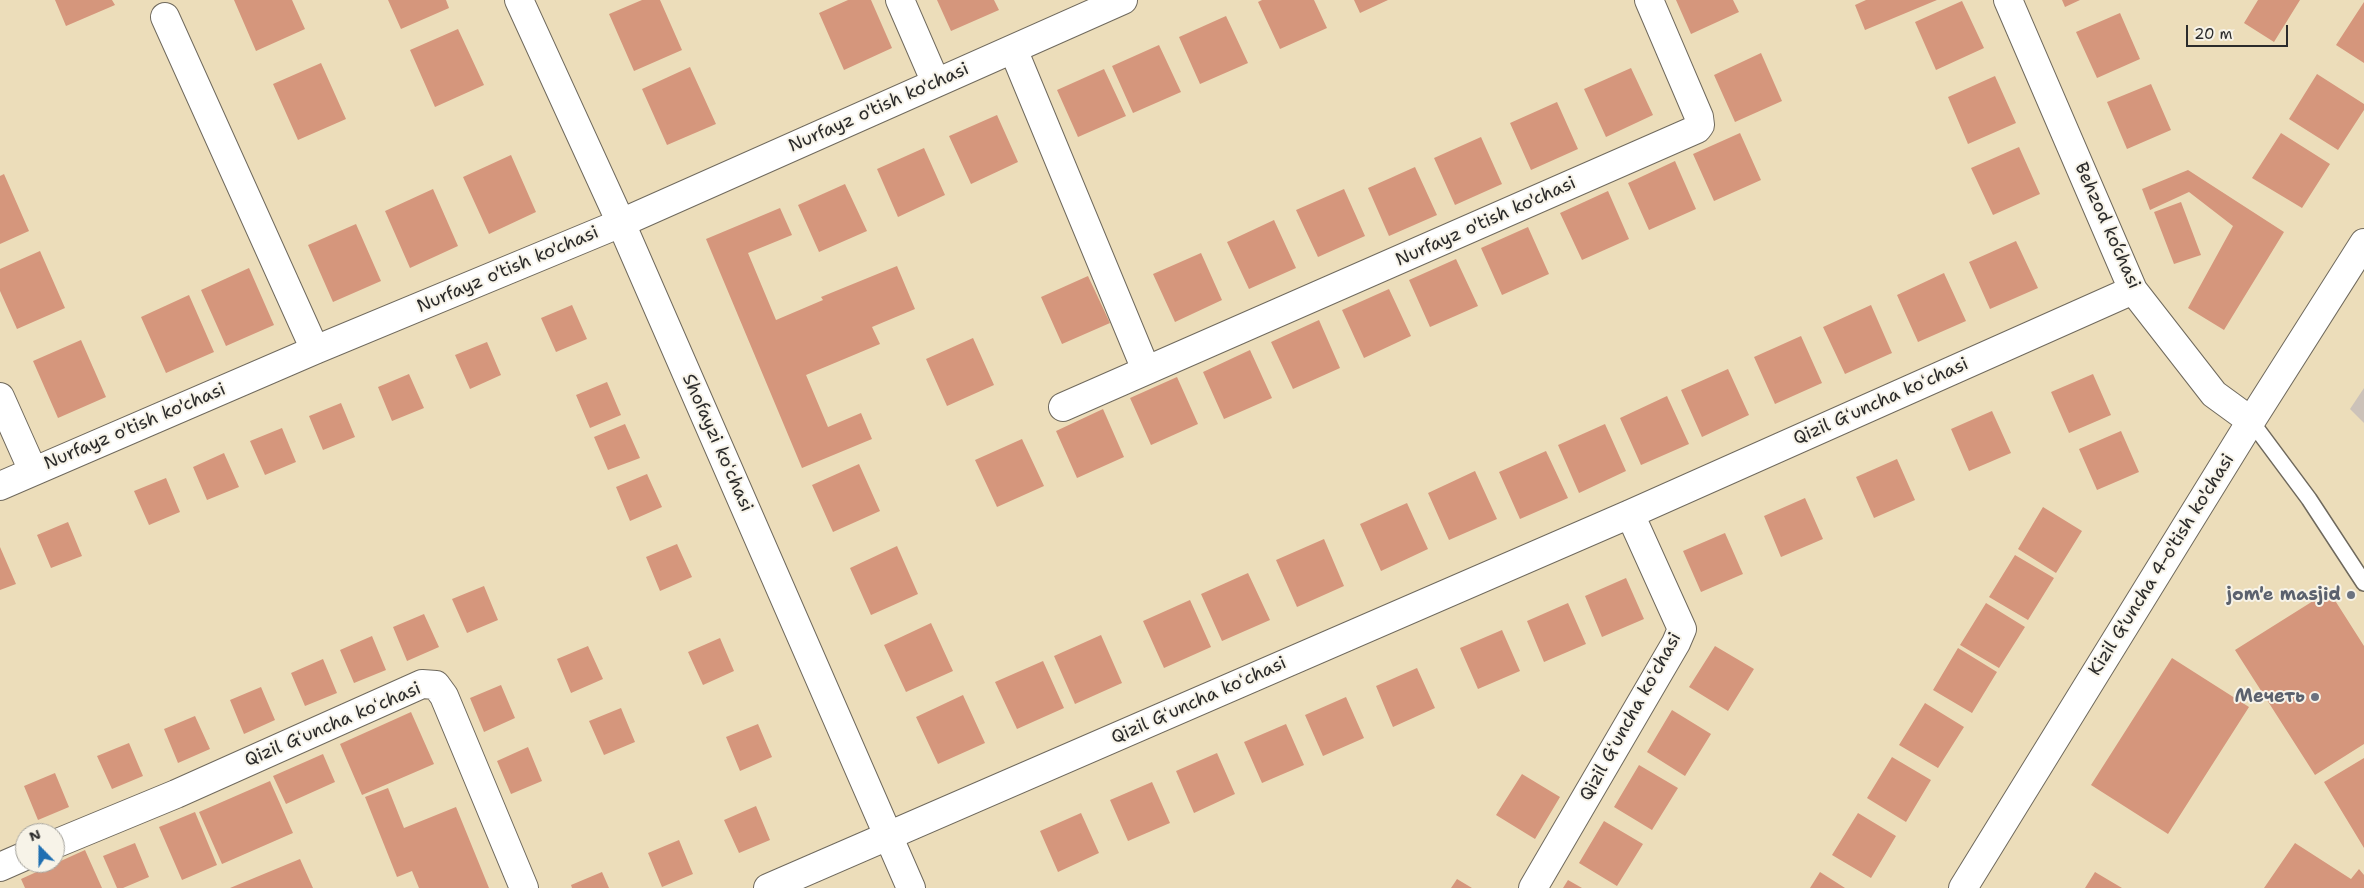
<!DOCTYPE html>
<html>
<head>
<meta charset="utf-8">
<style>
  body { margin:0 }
  #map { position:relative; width:2364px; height:888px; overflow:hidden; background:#ecddba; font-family:"Shantell Sans",sans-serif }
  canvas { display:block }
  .north { position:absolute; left:15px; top:823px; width:50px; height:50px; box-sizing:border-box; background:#f7f3e8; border:1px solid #a5a39c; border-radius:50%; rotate:338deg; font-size:14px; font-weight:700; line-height:20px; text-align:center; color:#2b2b2b }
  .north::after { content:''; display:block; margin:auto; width:18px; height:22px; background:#1f6fb2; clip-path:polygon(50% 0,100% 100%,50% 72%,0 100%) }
  .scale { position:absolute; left:2186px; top:25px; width:102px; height:22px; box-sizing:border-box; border:2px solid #2b2b2b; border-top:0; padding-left:6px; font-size:15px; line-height:18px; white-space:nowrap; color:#2b2b2b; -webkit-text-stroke:4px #f7f3e8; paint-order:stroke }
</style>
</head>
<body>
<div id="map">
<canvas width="2364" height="888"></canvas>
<div class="north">N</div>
<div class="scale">20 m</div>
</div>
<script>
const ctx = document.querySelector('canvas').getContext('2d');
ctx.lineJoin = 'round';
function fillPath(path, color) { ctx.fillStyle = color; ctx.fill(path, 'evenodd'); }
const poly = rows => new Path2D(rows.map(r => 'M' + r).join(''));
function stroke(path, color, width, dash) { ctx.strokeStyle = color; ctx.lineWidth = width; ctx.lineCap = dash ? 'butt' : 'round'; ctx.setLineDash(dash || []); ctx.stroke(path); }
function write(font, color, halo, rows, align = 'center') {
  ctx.font = font + ' "Shantell Sans",sans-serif'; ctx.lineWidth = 4; ctx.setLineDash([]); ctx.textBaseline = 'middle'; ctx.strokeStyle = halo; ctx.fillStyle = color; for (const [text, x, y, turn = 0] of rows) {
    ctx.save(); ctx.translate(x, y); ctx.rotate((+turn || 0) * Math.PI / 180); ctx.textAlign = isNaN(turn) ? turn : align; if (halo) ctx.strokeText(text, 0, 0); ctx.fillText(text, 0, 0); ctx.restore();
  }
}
const industrial = poly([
  [2364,388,2364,423,2350,409]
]);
const building = poly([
  [55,0,112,0,115,5,66,26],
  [234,0,292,0,305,29,256,51],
  [388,0,446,0,449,8,401,29],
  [642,0,660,0,682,50,634,71,609,14],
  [848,0,871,0,892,48,844,70,819,13],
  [937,0,994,0,999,10,951,31],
  [1262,0,1314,0,1327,28,1280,49,1258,2],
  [1354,0,1388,0,1360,13],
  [1676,0,1733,0,1739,12,1691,34],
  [1866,0,1937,0,1865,30,1855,5],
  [2062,0,2080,0,2065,7],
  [2258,0,2300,0,2274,42,2244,23],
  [1962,1,1984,48,1936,70,1915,22],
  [2364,2,2364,63,2336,45],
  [2120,13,2140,59,2097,78,2076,32],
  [1226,16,1248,63,1200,84,1179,37],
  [458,29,484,85,435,107,410,50],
  [1159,45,1181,92,1133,113,1112,66],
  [1761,53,1782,101,1735,122,1714,75],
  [321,63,346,119,298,140,273,84],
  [690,67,716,124,667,145,642,89],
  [1631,68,1653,115,1606,137,1584,89],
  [1104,69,1126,116,1078,137,1057,90],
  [2317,74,2364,104,2364,110,2338,150,2289,119],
  [1995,76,2016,123,1968,144,1948,97],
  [2151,84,2171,130,2127,149,2107,102],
  [1557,102,1578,149,1531,170,1510,123],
  [997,115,1018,162,971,184,949,136],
  [1740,133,1761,180,1714,201,1693,154],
  [2281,133,2330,164,2302,208,2252,178],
  [1481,137,1502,184,1455,205,1434,158],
  [2019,147,2040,194,1993,215,1971,168],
  [924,148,945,195,898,217,877,169],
  [511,155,536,212,489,234,463,177],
  [1675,161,1696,209,1649,230,1628,183],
  [1415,167,1437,215,1389,236,1368,188],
  [2188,170,2284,232,2224,330,2188,308,2233,226,2189,192,2150,210,2142,189],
  [4,174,29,231,0,244,0,176],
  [845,184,867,231,819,252,798,205],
  [433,189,458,246,410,268,385,211],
  [1344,189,1365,236,1318,257,1296,210],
  [1608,191,1629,239,1582,260,1560,213],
  [2181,202,2201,255,2174,264,2154,212],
  [780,208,792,235,748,253,776,320,823,300,821,297,897,266,915,309,872,327,880,344,806,375,828,427,861,413,872,439,802,468,706,239],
  [1274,220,1296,268,1249,289,1227,242],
  [356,224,381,281,333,302,308,245],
  [1528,227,1549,274,1502,295,1481,248],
  [2016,241,2038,288,1990,309,1969,262],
  [40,251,65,308,17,329,0,291,0,269],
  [1201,253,1222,300,1175,322,1153,274],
  [1456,259,1478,306,1430,327,1409,280],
  [249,268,274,325,226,346,201,290],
  [1944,273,1966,321,1918,342,1897,295],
  [1088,276,1110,323,1062,344,1041,297],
  [1389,289,1411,336,1364,358,1342,310],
  [189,295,214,352,166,373,141,317],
  [572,305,587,339,556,352,541,318],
  [1871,305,1892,353,1845,374,1823,327],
  [1319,320,1340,368,1293,389,1271,342],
  [1801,336,1822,383,1775,404,1754,357],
  [973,338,994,385,947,406,926,359],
  [81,340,106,397,58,418,33,361],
  [487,342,501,375,470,389,455,355],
  [1250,350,1272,398,1224,419,1203,372],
  [1728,369,1749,415,1702,437,1681,390],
  [409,374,424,408,392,421,378,387],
  [2093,374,2111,415,2069,433,2051,392],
  [1177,377,1198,424,1151,445,1130,398],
  [607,382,621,415,590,428,576,395],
  [1667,396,1689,444,1641,465,1620,418],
  [341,403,355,437,323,450,309,416],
  [1103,409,1124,457,1077,478,1056,431],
  [1992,411,2011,453,1969,471,1951,429],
  [625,424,640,458,608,470,594,437],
  [1605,424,1626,471,1579,493,1558,445],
  [282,428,296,462,265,475,250,441],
  [2121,431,2139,472,2097,490,2079,449],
  [1022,439,1044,486,997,507,975,460],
  [1546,451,1568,498,1520,519,1499,472],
  [224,453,239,487,207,500,193,467],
  [1897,459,1915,500,1874,518,1856,477],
  [859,464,880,511,833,532,812,485],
  [1475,471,1497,519,1449,540,1428,493],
  [647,474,662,507,630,521,616,487],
  [166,478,180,512,149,525,134,491],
  [1805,498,1823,539,1781,557,1764,516],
  [1407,503,1428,549,1381,571,1360,524],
  [2043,507,2082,531,2056,573,2018,549],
  [68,522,82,556,51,568,37,535],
  [1725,533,1743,574,1701,592,1683,551],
  [1324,539,1344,586,1297,607,1276,560],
  [677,544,692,577,660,591,646,557],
  [897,546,918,594,871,615,850,568],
  [0,547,16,584,0,590],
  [2015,555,2054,578,2028,620,1989,597],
  [1248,573,1270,620,1222,641,1201,594],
  [1626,578,1644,619,1602,637,1585,596],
  [484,586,498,620,467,633,452,599],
  [2329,591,2364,646,2364,744,2315,775,2235,650],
  [1190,600,1211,647,1164,668,1143,621],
  [1568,603,1586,644,1544,662,1527,621],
  [1986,603,2025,627,1999,668,1960,645],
  [424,614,439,647,407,661,393,627],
  [931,623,953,671,906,692,884,645],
  [1502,630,1520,671,1478,689,1460,648],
  [1101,635,1122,683,1075,704,1054,656],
  [372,636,386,670,354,683,340,650],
  [720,638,734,671,703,685,688,652],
  [588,646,603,679,571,693,557,659],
  [1715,646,1754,669,1728,711,1689,687],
  [1958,648,1997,672,1972,713,1933,690],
  [2172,658,2249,707,2168,834,2091,785],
  [323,659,337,693,305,706,291,673],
  [1043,661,1064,708,1017,729,995,682],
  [1417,668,1435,708,1393,727,1376,686],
  [501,685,515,718,484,732,470,698],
  [261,687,275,720,244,734,230,700],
  [963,695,985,743,938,764,916,717],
  [1346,697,1364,738,1323,756,1305,715],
  [1925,703,1964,727,1938,768,1899,745],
  [621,708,635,742,604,755,589,721],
  [1672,710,1711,734,1685,776,1647,752],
  [411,712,434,764,362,795,340,744],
  [195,716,210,749,178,763,164,729],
  [758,724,772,757,740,771,726,737],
  [1286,724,1304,765,1262,783,1244,742],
  [129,743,143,776,112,789,97,756],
  [528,747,542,781,511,794,497,761],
  [1217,753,1235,794,1194,813,1176,771],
  [323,754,335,782,286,804,273,776],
  [1892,757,1931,780,1906,822,1867,798],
  [2364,758,2364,848,2324,782],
  [1639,765,1678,788,1652,830,1614,807],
  [55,773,69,807,38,820,24,786],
  [1522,774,1560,797,1535,839,1496,815],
  [270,781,293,833,222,864,199,812],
  [1152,782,1170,823,1128,841,1110,800],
  [388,788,404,828,456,807,489,888,419,888,412,871,397,877,365,797],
  [756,806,770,840,739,853,724,820],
  [195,812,217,865,182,880,159,827],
  [1081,813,1099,853,1058,872,1040,831],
  [1858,813,1896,836,1871,878,1832,855],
  [1604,821,1643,844,1617,886,1579,863],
  [679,840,693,874,662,887,648,853],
  [135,843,149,877,123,888,117,888,103,856],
  [2295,843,2351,879,2359,869,2364,875,2364,888,2264,888],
  [85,850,102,888,25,888,21,879],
  [300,859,313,888,230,888],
  [602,872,609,888,572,888,571,885],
  [1820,872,1845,888,1810,888],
  [2095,872,2122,888,2085,888],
  [1457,879,1472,888,1451,888],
  [1568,880,1582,888,1563,888]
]);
const service = poly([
  [2251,421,2309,499,2364,583]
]);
const minor = poly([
  [900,0,936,83],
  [2008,0,2133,290,2214,394,2251,421],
  [165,17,315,350],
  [1013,49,1146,370],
  [0,397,33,471],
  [1063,407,1697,129,1700,125,1699,117,1649,0],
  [0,486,315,350,621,223,1123,0],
  [55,844,176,794,422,684,436,685,444,696,524,888],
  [0,867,25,856],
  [768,888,1630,514,2133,290],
  [1533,888,1676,643,1682,629,1630,514]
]);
const tertiary = poly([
  [519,0,621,223,911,888],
  [1963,888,2251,421,2364,243]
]);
const markers = [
  [2351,595,5,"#6b7280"],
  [2315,697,5,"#6b7280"]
];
const streetNames = [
  ["Nurfayz o'tish ko'chasi",879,108,-24],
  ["Nurfayz o'tish ko'chasi",1486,222,-24],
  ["Behzod ko‘chasi",2107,226,66],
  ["Nurfayz o'tish ko'chasi",508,270,-23],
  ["Qizil Gʻuncha koʻchasi",1881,402,-24],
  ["Nurfayz o'tish ko'chasi",135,427,-23],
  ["Shofayzi koʻchasi",717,443,66],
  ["Kizil G'uncha 4-o'tish ko'chasi",2162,565,-58],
  ["Qizil Gʻuncha koʻchasi",1199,701,-24],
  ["Qizil Gʻuncha koʻchasi",1631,717,-61],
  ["Qizil Gʻuncha koʻchasi",333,725,-23]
];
const worshipNames = [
  ["jom'e masjid",2341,595],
  ["Мечеть",2305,697]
];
fillPath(industrial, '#ccc2b9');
fillPath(building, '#d5967c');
stroke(service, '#6f695d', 18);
stroke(minor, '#6f695d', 30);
stroke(tertiary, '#6f695d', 30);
stroke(service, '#fff', 15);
stroke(minor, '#fff', 28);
stroke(tertiary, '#fff', 28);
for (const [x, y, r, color] of markers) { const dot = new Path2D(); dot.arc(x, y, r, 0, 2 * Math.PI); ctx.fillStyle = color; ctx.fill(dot); stroke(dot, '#f7f3e8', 2); }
write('18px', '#2b2b2b', '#f7f3e8', streetNames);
write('bold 18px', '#5b616d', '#f7f3e8', worshipNames, 'right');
</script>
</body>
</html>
